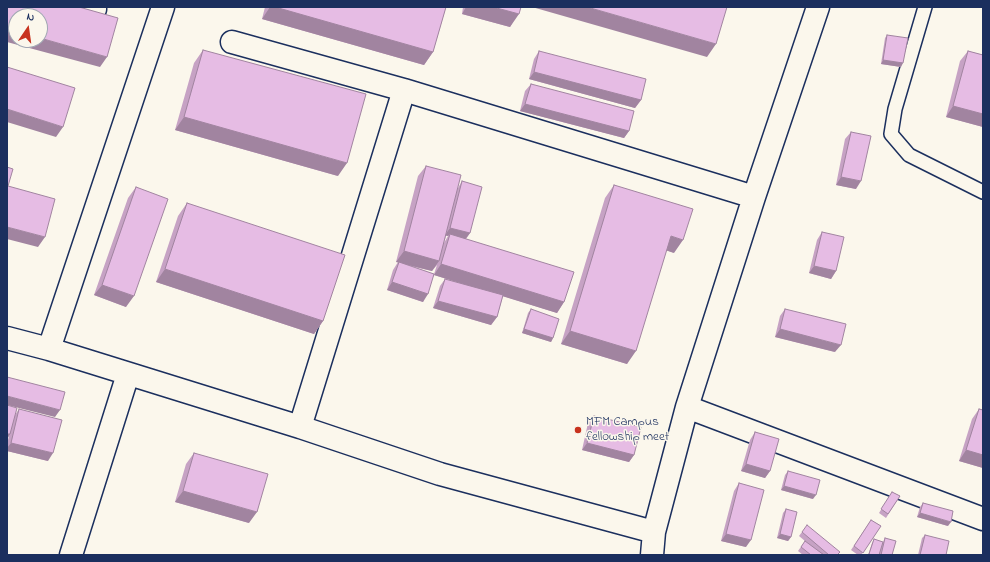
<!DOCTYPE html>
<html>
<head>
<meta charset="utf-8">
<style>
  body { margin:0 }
  #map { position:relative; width:990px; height:562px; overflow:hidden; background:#fbf7ec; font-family:"Indie Flower",sans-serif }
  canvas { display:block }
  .frame { position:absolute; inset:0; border:8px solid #1b2f5e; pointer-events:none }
  .north { position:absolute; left:8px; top:8px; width:40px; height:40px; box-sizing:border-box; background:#fbf7ec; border:1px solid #a1a7b3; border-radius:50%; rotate:13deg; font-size:11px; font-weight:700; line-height:16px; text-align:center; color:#1b2f5e }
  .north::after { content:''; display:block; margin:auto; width:14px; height:18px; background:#c8321e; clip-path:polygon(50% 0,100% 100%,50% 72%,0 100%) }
</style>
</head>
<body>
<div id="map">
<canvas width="990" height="562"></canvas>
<div class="frame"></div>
<div class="north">N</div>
</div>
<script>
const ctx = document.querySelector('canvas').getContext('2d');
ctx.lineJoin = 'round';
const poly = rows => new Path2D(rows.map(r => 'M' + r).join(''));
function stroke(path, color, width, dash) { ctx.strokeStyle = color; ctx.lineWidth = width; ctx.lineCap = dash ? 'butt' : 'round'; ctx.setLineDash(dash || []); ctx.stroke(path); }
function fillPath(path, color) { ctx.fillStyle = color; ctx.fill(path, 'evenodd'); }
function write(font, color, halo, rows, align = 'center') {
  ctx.font = font + ' "Indie Flower",sans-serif'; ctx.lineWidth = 3; ctx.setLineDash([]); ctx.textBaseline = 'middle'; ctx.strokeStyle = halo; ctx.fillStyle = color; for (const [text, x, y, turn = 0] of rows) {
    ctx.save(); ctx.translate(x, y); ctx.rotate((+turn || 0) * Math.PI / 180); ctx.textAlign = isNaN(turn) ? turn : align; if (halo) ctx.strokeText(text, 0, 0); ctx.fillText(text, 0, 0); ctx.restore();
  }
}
const lane = poly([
  [925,7,895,109,891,134,909,155,983,192]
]);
const street = poly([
  [85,7,95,9],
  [232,42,404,90,754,197],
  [7,338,49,349,300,427,440,474,654,532],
  [49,349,163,7],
  [687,407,983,519],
  [300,427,404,90],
  [71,555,128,374],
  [652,555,654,532,687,407,754,197,818,7]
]);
const wall = poly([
  [265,7,446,7,433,52,424,65,262,19],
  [463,7,521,7,510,27,462,14],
  [887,35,901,67,881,64,885,38],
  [203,50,338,176,175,130,194,63],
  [539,51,641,100,635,108,529,79,534,59],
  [968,51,983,55,983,127,946,117,960,61],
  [531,84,629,131,624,138,520,111,525,91],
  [851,132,856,189,836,185,845,139],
  [426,166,458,188,462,181,470,233,466,239,564,302,557,313,503,296,497,317,491,325,433,308,440,286,445,279,466,285,434,275,423,302,387,290,393,270,398,262,396,262,418,176],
  [446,236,448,236,444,243],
  [406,265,432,271,437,265,434,274],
  [614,185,674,253,666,250,627,364,561,344,605,198],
  [136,187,126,307,94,295,128,198],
  [187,203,323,321,314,334,156,282,178,216],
  [822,232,836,271,831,279,809,273,817,240],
  [531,309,553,338,551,342,522,333,528,313],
  [785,309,835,352,775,337,780,316],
  [7,405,15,415,19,409,48,461,7,451,7,444,9,436,7,439],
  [979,409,983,410,983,468,959,461,972,419],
  [594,416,634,455,629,462,582,450,588,423],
  [755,432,770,471,765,478,741,471,750,440],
  [194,453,249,523,175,502,186,464],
  [788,471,813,499,781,490,785,475],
  [739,483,746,547,721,541,734,491],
  [892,492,900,496,886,518,879,513],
  [923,503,948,526,917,517,920,507],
  [786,509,791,537,788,541,777,538,783,513],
  [871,520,881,526,861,555,858,555,851,550],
  [802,532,838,555,803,555,798,551,805,541,799,536],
  [925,535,946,555,918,555,922,538],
  [885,538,892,555,868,555,872,543,874,539,883,542]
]);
const shadedWall = poly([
  [270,7,275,7,433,52,424,65,262,19],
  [466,7,493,7,519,14,510,27,462,14],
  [532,7,587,7,716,44,707,57],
  [7,29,16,31,16,40,40,40,40,38,107,57,100,67,7,42],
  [883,60,903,63,901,67,881,64],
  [534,72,641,100,635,108,529,79],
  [525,104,629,131,624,138,520,111],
  [953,106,983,114,983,127,946,117],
  [7,109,63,127,56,137,7,122],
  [184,117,347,163,338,176,175,130],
  [841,177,861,181,856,189,836,185],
  [7,227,45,237,38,247,7,239],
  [450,228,470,233,464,241,450,234,448,236,445,235],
  [671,236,683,240,674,253,662,249],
  [404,251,439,261,432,271,396,262],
  [441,264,564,302,557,313,434,275],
  [814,266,836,271,831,279,809,273],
  [165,269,323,321,314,334,156,282],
  [392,282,428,294,423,302,387,290],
  [102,285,134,296,126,307,94,295],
  [438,301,497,317,491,325,433,308],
  [524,329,553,338,551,342,522,333],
  [780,329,841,345,835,352,775,337],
  [570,331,636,351,627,364,561,344],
  [7,396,60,410,55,417,7,405],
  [7,434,10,434,7,439],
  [11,443,53,453,48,461,7,451,7,448],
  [587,443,634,455,629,462,582,450],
  [966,450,983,455,983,468,959,461],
  [746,464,770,471,765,478,741,471],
  [784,486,816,495,813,499,781,490],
  [183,491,257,512,249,523,175,502],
  [920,513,951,522,948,526,917,517],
  [726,534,751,540,746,547,721,541],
  [780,534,791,537,788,541,777,538]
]);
const building = poly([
  [7,7,79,7,118,18,107,57,40,38,40,16,16,16,16,31,7,29,7,7],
  [275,7,446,7,433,52,275,7],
  [493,7,521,7,519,14,493,7],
  [587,7,727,7,716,44,587,7],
  [887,35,908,38,903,63,883,60,887,35],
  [203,50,366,94,347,163,184,117,203,50],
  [539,51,646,79,641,100,534,72,539,51],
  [968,51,983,55,983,114,953,106,968,51],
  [7,67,75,88,63,127,7,109,7,67],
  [531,84,634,111,629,131,525,104,531,84],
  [851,132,871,136,861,181,841,177,851,132],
  [426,166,461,175,439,261,404,251,426,166],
  [7,167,13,169,8,186,55,199,45,237,7,227,7,167],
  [462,181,482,187,470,233,450,228,462,181],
  [614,185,693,209,683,240,671,236,636,351,570,331,614,185],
  [136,187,168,199,134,296,102,285,136,187],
  [187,203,345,255,323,321,165,269,187,203],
  [822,232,844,237,836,271,814,266,822,232],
  [450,234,574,272,564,302,441,264,450,234],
  [399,262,434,274,428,294,392,282,399,262],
  [445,279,503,295,497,317,438,301,445,279],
  [531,309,559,319,553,338,524,329,531,309],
  [785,309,846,324,841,345,780,329,785,309],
  [7,377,65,392,60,410,7,396,7,377],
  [7,405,17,408,10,434,7,434,7,405],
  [19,409,62,420,53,453,11,443,19,409],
  [979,409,983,410,983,455,966,450,979,409],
  [594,416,641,427,634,455,587,443,594,416],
  [755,432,779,439,770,471,746,464,755,432],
  [194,453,268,474,257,512,183,491,194,453],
  [788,471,820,480,816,495,784,486,788,471],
  [739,483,764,490,751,540,726,534,739,483],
  [892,492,900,496,888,514,881,509,892,492],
  [923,503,953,511,951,522,920,513,923,503],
  [786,509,797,512,791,537,780,534,786,509],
  [871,520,881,526,863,553,854,546,871,520],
  [807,525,840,552,837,555,829,555,802,532,807,525],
  [925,535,949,541,946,555,920,555,925,535],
  [885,538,896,541,892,555,881,555,885,538],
  [874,539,883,542,879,555,871,555,869,554,874,539],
  [805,541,824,555,811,555,801,547,805,541]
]);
const markers = [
  [578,430,4,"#c8321e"]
];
const poiNames = [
  ["MFM Campus",586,423],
  ["fellowship meet",586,438]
];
stroke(lane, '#1b2f5e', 16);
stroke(street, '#1b2f5e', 25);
stroke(lane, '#fbf7ec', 13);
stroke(street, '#fbf7ec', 22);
fillPath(wall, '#c6a2c4');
fillPath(shadedWall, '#a184a0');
fillPath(building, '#e6bce4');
stroke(building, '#a184a0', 1);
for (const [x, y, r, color] of markers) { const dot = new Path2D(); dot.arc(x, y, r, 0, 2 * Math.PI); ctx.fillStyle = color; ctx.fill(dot); stroke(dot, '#fbf7ec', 1.5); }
write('13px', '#1b2f5e', '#fbf7ec', poiNames, 'left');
</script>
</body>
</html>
